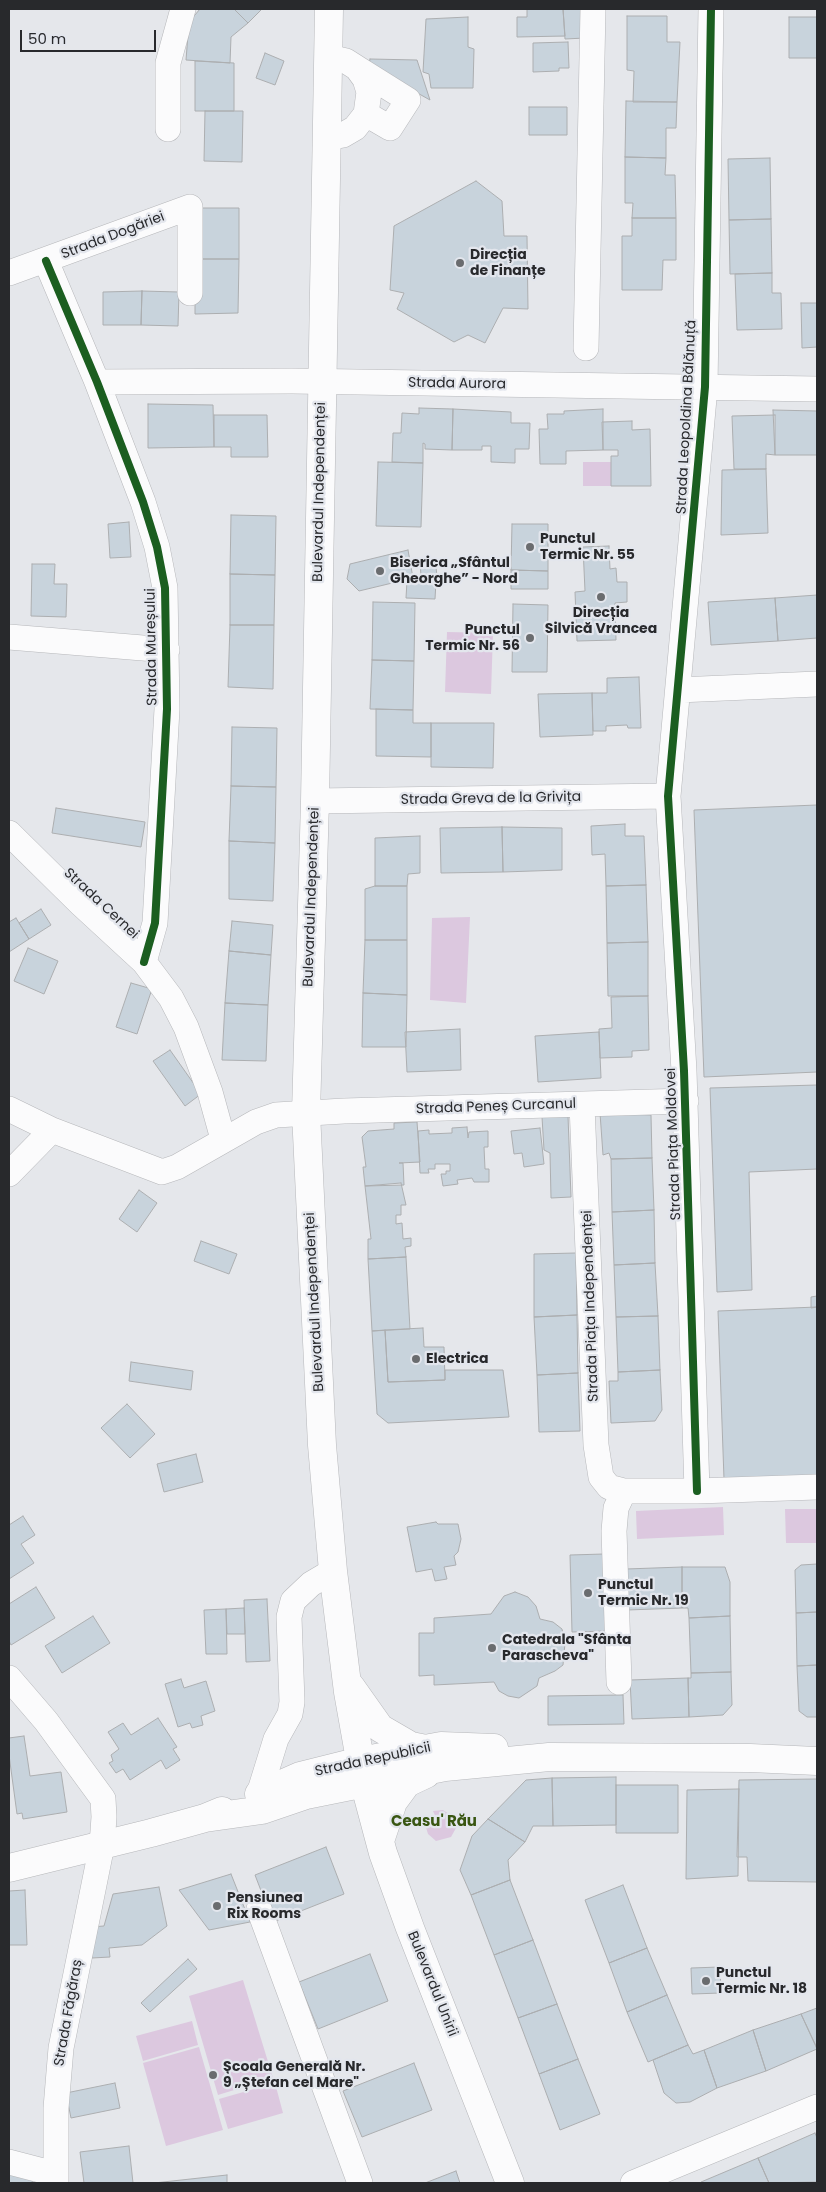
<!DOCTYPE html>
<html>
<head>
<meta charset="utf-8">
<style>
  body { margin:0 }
  #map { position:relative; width:826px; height:2192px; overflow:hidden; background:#e5e7eb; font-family:Poppins,sans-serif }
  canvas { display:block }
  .frame { position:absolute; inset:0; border:10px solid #28292c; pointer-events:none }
  .scale { position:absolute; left:20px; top:30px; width:136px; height:22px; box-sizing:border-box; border:2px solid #28292c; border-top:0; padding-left:6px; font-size:15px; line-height:18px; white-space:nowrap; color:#28292c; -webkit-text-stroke:4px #e3e6ed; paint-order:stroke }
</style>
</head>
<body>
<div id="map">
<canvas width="826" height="2192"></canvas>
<div class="frame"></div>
<div class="scale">50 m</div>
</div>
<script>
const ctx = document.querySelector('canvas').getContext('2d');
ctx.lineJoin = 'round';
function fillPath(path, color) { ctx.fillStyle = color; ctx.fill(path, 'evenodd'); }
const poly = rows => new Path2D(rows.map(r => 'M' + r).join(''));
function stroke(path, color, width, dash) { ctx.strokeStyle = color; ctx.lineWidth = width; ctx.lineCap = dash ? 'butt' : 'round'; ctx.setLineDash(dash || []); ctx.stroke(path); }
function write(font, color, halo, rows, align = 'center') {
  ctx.font = font + ' Poppins,sans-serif'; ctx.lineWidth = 4.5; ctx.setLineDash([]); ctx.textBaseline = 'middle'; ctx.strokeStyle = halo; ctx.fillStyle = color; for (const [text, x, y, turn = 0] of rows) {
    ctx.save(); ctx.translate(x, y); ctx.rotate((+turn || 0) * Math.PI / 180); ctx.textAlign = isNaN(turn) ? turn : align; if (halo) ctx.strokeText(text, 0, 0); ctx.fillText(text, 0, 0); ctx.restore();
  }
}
const green = poly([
  [583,462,611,462,611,486,583,486],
  [447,632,493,633,491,694,445,692],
  [470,917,466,1003,430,1000,432,918],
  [723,1507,724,1535,637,1539,636,1511],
  [785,1509,817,1509,817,1543,786,1543],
  [443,1810,455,1818,456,1828,451,1837,436,1841,428,1834,425,1824,435,1825,438,1822,433,1811],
  [243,1980,273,2078,218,2095,189,1996],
  [192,2021,198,2045,143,2061,136,2036],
  [199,2047,223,2130,166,2146,143,2063],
  [275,2083,283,2113,228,2129,219,2099]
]);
const building = poly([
  [200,9,234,9,248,23,231,37,230,63,186,60,189,22,200,9],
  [234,9,262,9,248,23,234,9],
  [527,9,563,9,565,36,517,37,517,17,527,17,527,9],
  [563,9,586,9,585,38,565,39,563,9],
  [627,16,667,16,667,42,680,42,677,102,633,102,634,71,627,70,627,16],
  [468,17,468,47,474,49,473,88,431,88,429,74,423,72,426,19,468,17],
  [789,17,817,17,817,58,789,58,789,17],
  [568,42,569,68,559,68,559,71,533,72,533,43,568,42],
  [265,53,284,61,275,85,256,78,265,53],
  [370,59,417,60,430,100,369,66,370,59],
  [195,61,234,63,234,111,195,111,195,61],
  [626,101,677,102,676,128,666,128,666,158,625,157,626,101],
  [529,107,567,107,567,135,529,135,529,107],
  [205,111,243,111,242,162,204,161,205,111],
  [625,157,666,158,665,175,675,175,676,218,632,218,633,203,625,203,625,157],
  [770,158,771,219,729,220,728,159,770,158],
  [476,181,502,201,504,236,527,236,528,309,503,308,485,343,468,335,454,342,397,309,404,293,390,290,394,226,476,181],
  [201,208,239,208,239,259,201,259,201,208],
  [632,218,676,218,676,260,663,260,662,290,622,290,622,236,632,236,632,218],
  [771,219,772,273,730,274,729,220,771,219],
  [201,259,239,259,238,313,195,314,195,286,201,259],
  [772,273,772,293,781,293,782,329,737,330,735,274,772,273],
  [142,291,179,292,178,326,141,325,142,291],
  [142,291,141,325,103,325,103,292,142,291],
  [801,303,817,303,817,347,802,348,801,303],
  [148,404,213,405,214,447,148,448,148,404],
  [419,408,453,409,452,450,425,449,425,444,423,443,423,463,392,462,393,433,401,433,402,413,419,414,419,408],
  [453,409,511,412,511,423,530,423,529,449,515,449,515,463,491,462,491,446,482,446,482,450,452,450,453,409],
  [603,409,603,450,566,451,566,464,540,464,539,429,548,429,547,414,564,414,564,411,603,409],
  [773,410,817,411,817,455,775,455,773,410],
  [214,415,267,415,268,457,231,457,231,447,214,447,214,415],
  [775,415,775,455,766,454,766,469,734,469,732,416,775,415],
  [632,421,632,430,650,429,651,486,611,486,611,456,618,456,618,450,603,450,602,422,632,421],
  [378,462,423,463,421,527,376,526,378,462],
  [766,469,768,533,721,535,722,470,766,469],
  [231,515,276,516,275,575,230,574,231,515],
  [129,522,131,557,110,558,108,524,129,522],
  [512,524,548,524,548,571,511,570,512,524],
  [609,546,610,569,616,568,617,582,627,582,627,602,615,603,616,640,577,641,575,592,585,591,583,547,609,546],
  [408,550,413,578,359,591,347,579,350,564,408,550],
  [435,559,437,576,421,577,420,560,435,559],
  [32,564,55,564,54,584,67,584,66,617,31,616,32,564],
  [511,570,548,571,548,589,511,589,511,570],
  [230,574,275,575,274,625,230,625,230,574],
  [407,581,436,582,435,599,406,598,407,581],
  [817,595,817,638,778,641,775,598,817,595],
  [775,598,778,641,711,645,708,602,775,598],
  [373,602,415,603,414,661,372,660,373,602],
  [513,604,548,605,547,672,512,672,513,604],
  [230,625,274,625,273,689,228,687,230,625],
  [372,660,414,661,413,710,370,709,372,660],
  [639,677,641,728,628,728,627,725,606,726,606,731,593,731,592,693,607,693,607,678,639,677],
  [592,693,593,735,540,737,538,694,592,693],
  [376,709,413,710,413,723,431,723,431,757,376,756,376,709],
  [431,723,494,723,493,768,431,767,431,723],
  [232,727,277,728,276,787,231,786,232,727],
  [231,786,276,787,275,843,229,841,231,786],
  [817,805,817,1072,704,1077,694,810,817,805],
  [56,808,145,822,141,847,52,833,56,808],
  [625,824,625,836,644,836,646,885,606,886,605,854,592,855,591,826,625,824],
  [502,827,562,828,562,870,503,872,502,827],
  [502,827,503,872,441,873,440,828,502,827],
  [420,836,420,873,408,874,407,886,375,886,375,838,420,836],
  [229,841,275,843,273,901,229,899,229,841],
  [646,885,648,942,607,943,606,886,646,885],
  [375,886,407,886,407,940,365,940,365,889,375,886],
  [41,909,51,925,29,939,19,923,41,909],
  [16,918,29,939,9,952,9,922,16,918],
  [232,921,273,925,271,955,229,951,232,921],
  [365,940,407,940,407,995,363,993,365,940],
  [648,942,648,996,608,996,607,943,648,942],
  [28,948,58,961,44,994,14,981,28,948],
  [229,951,271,955,268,1005,225,1003,229,951],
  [131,983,152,989,137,1034,116,1027,131,983],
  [363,993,407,995,406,1047,362,1047,363,993],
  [648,996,649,1050,632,1051,632,1057,600,1058,599,1029,612,1028,611,997,648,996],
  [225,1003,268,1005,266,1061,222,1060,225,1003],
  [460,1029,461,1070,407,1072,405,1032,460,1029],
  [599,1032,601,1078,538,1082,535,1036,599,1032],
  [170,1050,201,1094,185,1106,153,1061,170,1050],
  [817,1085,817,1169,749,1172,752,1290,717,1292,710,1088,817,1085],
  [600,1113,651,1115,652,1158,611,1159,609,1153,603,1155,600,1113],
  [568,1116,571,1197,551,1198,550,1153,544,1150,542,1117,568,1116],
  [417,1122,420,1162,399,1163,403,1163,404,1185,365,1186,363,1167,366,1167,362,1137,368,1131,394,1129,394,1123,417,1122],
  [467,1127,468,1138,469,1132,488,1131,488,1147,484,1147,485,1169,489,1169,489,1182,474,1182,472,1178,457,1180,458,1184,443,1186,441,1174,446,1174,446,1171,450,1171,450,1164,435,1164,435,1169,428,1169,429,1173,420,1173,418,1131,429,1130,429,1134,452,1133,452,1128,467,1127],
  [540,1128,544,1164,524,1167,522,1153,514,1154,511,1131,540,1128],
  [652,1158,654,1210,612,1212,611,1159,652,1158],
  [401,1183,406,1205,401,1205,401,1215,396,1215,396,1224,402,1223,403,1239,411,1238,411,1246,405,1247,406,1257,368,1259,368,1239,371,1239,365,1186,401,1183],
  [139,1190,157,1203,137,1232,119,1219,139,1190],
  [654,1210,655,1263,614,1265,612,1212,654,1210],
  [201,1241,237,1254,229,1274,194,1261,201,1241],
  [576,1253,577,1315,534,1317,534,1254,576,1253],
  [406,1257,410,1329,372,1331,368,1259,406,1257],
  [655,1263,658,1316,616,1317,614,1265,655,1263],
  [817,1296,817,1307,811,1308,811,1297,817,1296],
  [817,1307,817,1475,724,1479,718,1311,817,1307],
  [577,1315,578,1373,537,1375,534,1317,577,1315],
  [658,1316,660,1370,618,1372,616,1317,658,1316],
  [423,1328,424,1347,444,1347,445,1380,388,1382,385,1330,423,1328],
  [385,1330,388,1382,445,1380,445,1370,503,1370,509,1417,388,1423,377,1414,372,1331,385,1330],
  [131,1362,193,1371,191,1390,129,1381,131,1362],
  [660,1370,662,1410,655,1421,611,1423,609,1381,618,1381,618,1372,660,1370],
  [578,1373,580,1431,539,1432,537,1375,578,1373],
  [127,1404,155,1434,130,1458,101,1428,127,1404],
  [196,1454,203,1482,164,1492,157,1464,196,1454],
  [23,1516,35,1535,21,1544,34,1563,9,1579,9,1525,23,1516],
  [436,1522,438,1524,458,1524,461,1539,458,1552,454,1556,456,1565,444,1567,447,1579,435,1581,432,1569,416,1572,407,1527,436,1522],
  [604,1554,607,1631,572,1632,570,1555,604,1554],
  [817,1564,817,1612,796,1613,795,1570,801,1565,817,1564],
  [682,1567,725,1567,730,1582,730,1616,689,1618,688,1608,682,1608,682,1567],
  [682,1567,682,1608,627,1610,626,1569,682,1567],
  [36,1587,55,1618,11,1645,9,1641,9,1604,36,1587],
  [515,1592,528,1597,536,1606,540,1619,553,1622,562,1629,565,1643,563,1665,555,1671,539,1678,537,1686,519,1698,508,1696,499,1691,494,1682,434,1685,434,1675,419,1676,419,1633,434,1633,434,1618,491,1614,504,1596,515,1592],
  [267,1599,270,1661,246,1662,244,1600,267,1599],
  [244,1608,245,1634,227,1634,226,1609,244,1608],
  [226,1609,227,1654,206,1654,204,1610,226,1609],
  [817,1612,817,1665,797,1666,796,1613,817,1612],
  [93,1616,110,1643,62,1673,45,1646,93,1616],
  [730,1616,731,1672,691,1673,689,1618,730,1616],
  [817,1665,817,1717,807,1717,799,1711,797,1666,817,1665],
  [731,1672,732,1705,723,1715,689,1717,688,1678,691,1678,691,1673,731,1672],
  [688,1678,689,1717,632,1719,630,1680,688,1678],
  [181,1679,184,1688,206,1681,215,1711,201,1716,203,1725,192,1728,190,1723,178,1727,165,1684,181,1679],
  [623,1695,624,1724,548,1725,548,1696,623,1695],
  [158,1718,177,1747,173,1749,180,1760,166,1769,161,1760,130,1780,123,1769,116,1773,109,1763,113,1761,111,1755,119,1749,108,1732,123,1723,131,1735,158,1718],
  [24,1736,30,1776,61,1772,67,1812,23,1819,22,1813,17,1814,9,1755,9,1738,24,1736],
  [616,1777,616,1825,553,1826,552,1778,616,1777],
  [552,1778,553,1826,533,1826,525,1842,488,1819,526,1780,552,1778],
  [817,1779,817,1882,748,1881,747,1857,737,1857,739,1780,817,1779],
  [616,1785,678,1785,678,1833,616,1833,616,1785],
  [739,1789,738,1876,686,1879,687,1790,739,1789],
  [488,1819,525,1842,508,1860,510,1880,471,1895,460,1870,472,1836,488,1819],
  [326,1847,344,1894,273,1922,255,1875,326,1847],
  [231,1874,250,1922,209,1930,179,1890,231,1874],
  [510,1880,533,1940,494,1955,471,1895,510,1880],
  [623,1885,647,1948,609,1963,585,1900,623,1885],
  [159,1887,167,1926,142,1945,109,1948,110,1957,92,1958,90,1927,104,1926,113,1894,159,1887],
  [25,1890,27,1945,9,1945,9,1891,25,1890],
  [533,1940,557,2004,518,2018,494,1955,533,1940],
  [647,1948,667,1995,627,2012,609,1963,647,1948],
  [370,1954,388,2001,318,2029,299,1982,370,1954],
  [188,1959,197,1969,150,2012,141,2003,188,1959],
  [720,1967,721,1993,692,1994,691,1968,720,1967],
  [667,1995,688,2045,648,2062,627,2012,667,1995],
  [557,2004,578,2059,539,2074,518,2018,557,2004],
  [817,2008,817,2048,801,2014,817,2008],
  [801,2014,817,2049,766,2071,753,2030,801,2014],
  [753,2030,766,2071,717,2088,704,2050,753,2030],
  [688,2045,693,2054,704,2050,717,2088,690,2102,676,2103,664,2093,653,2060,688,2045],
  [578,2059,600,2114,560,2130,539,2074,578,2059],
  [414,2063,432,2110,362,2137,343,2091,414,2063],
  [115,2083,120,2108,71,2118,66,2093,115,2083],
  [815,2133,817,2138,817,2182,769,2183,758,2158,815,2133],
  [129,2146,133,2183,84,2183,80,2152,129,2146],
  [758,2158,769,2183,701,2183,701,2182,758,2158],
  [9,2171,33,2177,32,2183,9,2183,9,2171],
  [456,2171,460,2183,425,2183,456,2171],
  [227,2175,227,2183,154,2183,227,2175]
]);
const minor = poly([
  [357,68,408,100,390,128,366,114],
  [168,129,168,63,183,9],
  [327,138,343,135,355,128,366,114,369,92,365,79,357,68,346,61,328,57],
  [46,261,97,382,143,502,157,547,165,588,167,709,155,923,144,962],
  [9,273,190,207,190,293],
  [586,348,593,9],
  [97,382,292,381,817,389],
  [9,637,167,650],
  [678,690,817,684],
  [315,801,668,796],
  [9,833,81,904,144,962,171,998,186,1027,210,1092,223,1139],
  [582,1105,596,1445,601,1477,609,1487,624,1491,697,1491,817,1487],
  [9,1109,52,1130,162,1172,177,1167,256,1122,276,1115,344,1111,686,1101],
  [9,1174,52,1130],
  [697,1491,684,1071,668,796,705,387,711,9],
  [9,1678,46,1721,103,1799,104,1817,102,1845,61,2048,56,2108,56,2183],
  [619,1682,614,1531,616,1508,624,1491],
  [259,1794,276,1739,290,1714,292,1702,289,1617,293,1601,311,1584,333,1571],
  [259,1909,360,2183],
  [9,2162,55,2174],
  [633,2183,817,2107]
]);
const major = poly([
  [329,9,315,801,306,1113,322,1445,333,1571,348,1692,364,1782,383,1853,410,1928,510,2183],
  [351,1687,380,1728,411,1746,426,1749],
  [259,1794,300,1776,360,1761,441,1746,494,1748],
  [205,1818,262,1810,306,1795,445,1767,549,1757,750,1758,817,1761],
  [380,1841,393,1802,407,1783,426,1774],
  [9,1868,151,1833,205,1818,222,1811]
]);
const cycleway = poly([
  [46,261,97,382,143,502,157,547,165,588,167,709,155,923,144,962],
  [697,1491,684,1071,668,796,705,387,711,9]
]);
const markers = [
  [460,263,5,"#6a6c6f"],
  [530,547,5,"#6a6c6f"],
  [380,571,5,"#6a6c6f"],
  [601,597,5,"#6a6c6f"],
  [530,638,5,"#6a6c6f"],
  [416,1359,5,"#6a6c6f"],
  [588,1593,5,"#6a6c6f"],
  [492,1648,5,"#6a6c6f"],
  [217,1906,5,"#6a6c6f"],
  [706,1981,5,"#6a6c6f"],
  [213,2075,5,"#6a6c6f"]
];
const streetNames = [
  ["Strada Dogăriei",113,236,-21],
  ["Strada Aurora",457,384,1],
  ["Strada Leopoldina Bălănuță",687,417,-87],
  ["Bulevardul Independenței",320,492,-89],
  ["Strada Mureșului",152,647,-91],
  ["Strada Greva de la Grivița",491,799,-1],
  ["Bulevardul Independenței",312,897,-88],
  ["Strada Cernei",101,904,43],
  ["Strada Peneș Curcanul",496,1107,-2],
  ["Strada Piața Moldovei",674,1144,-92],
  ["Bulevardul Independenței",315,1302,-93],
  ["Strada Piața Independenței",591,1306,-92],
  ["Strada Republicii",373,1760,-12],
  ["Bulevardul Unirii",432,1984,68],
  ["Strada Făgăraș",69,2013,-80]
];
const poiNames = [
  ["Direcția",470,255],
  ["de Finanțe",470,271],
  ["Punctul",540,539],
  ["Termic Nr. 55",540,555],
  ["Biserica „Sfântul",390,563],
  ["Gheorghe” - Nord",390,579],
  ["Direcția",601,613,"center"],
  ["Silvică Vrancea",601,629,"center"],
  ["Punctul",520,630,"right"],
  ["Termic Nr. 56",520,646,"right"],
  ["Electrica",426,1359],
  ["Punctul",598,1585],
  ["Termic Nr. 19",598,1601],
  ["Catedrala \"Sfânta",502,1640],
  ["Parascheva\"",502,1656],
  ["Pensiunea",227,1898],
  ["Rix Rooms",227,1914],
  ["Punctul",716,1973],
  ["Termic Nr. 18",716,1989],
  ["Școala Generală Nr.",223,2067],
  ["9 „Ștefan cel Mare\"",223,2083]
];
const neighbourhoodNames = [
  ["Ceasu' Rău",434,1822]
];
fillPath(green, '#dcc8df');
fillPath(building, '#c8d3dc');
stroke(building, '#acaeb0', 1);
stroke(minor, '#b6b7ba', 26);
stroke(major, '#b6b7ba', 29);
stroke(minor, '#fbfbfc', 25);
stroke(major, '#fbfbfc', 28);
stroke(cycleway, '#1b5e20', 8);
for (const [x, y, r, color] of markers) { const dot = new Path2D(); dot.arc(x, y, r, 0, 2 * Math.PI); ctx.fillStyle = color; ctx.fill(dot); stroke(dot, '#e3e6ed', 2); }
write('14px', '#28292c', '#e3e6ed', streetNames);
write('bold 14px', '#28292c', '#e3e6ed', poiNames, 'left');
write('bold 15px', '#395612', '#e3e6ed', neighbourhoodNames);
</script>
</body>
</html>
